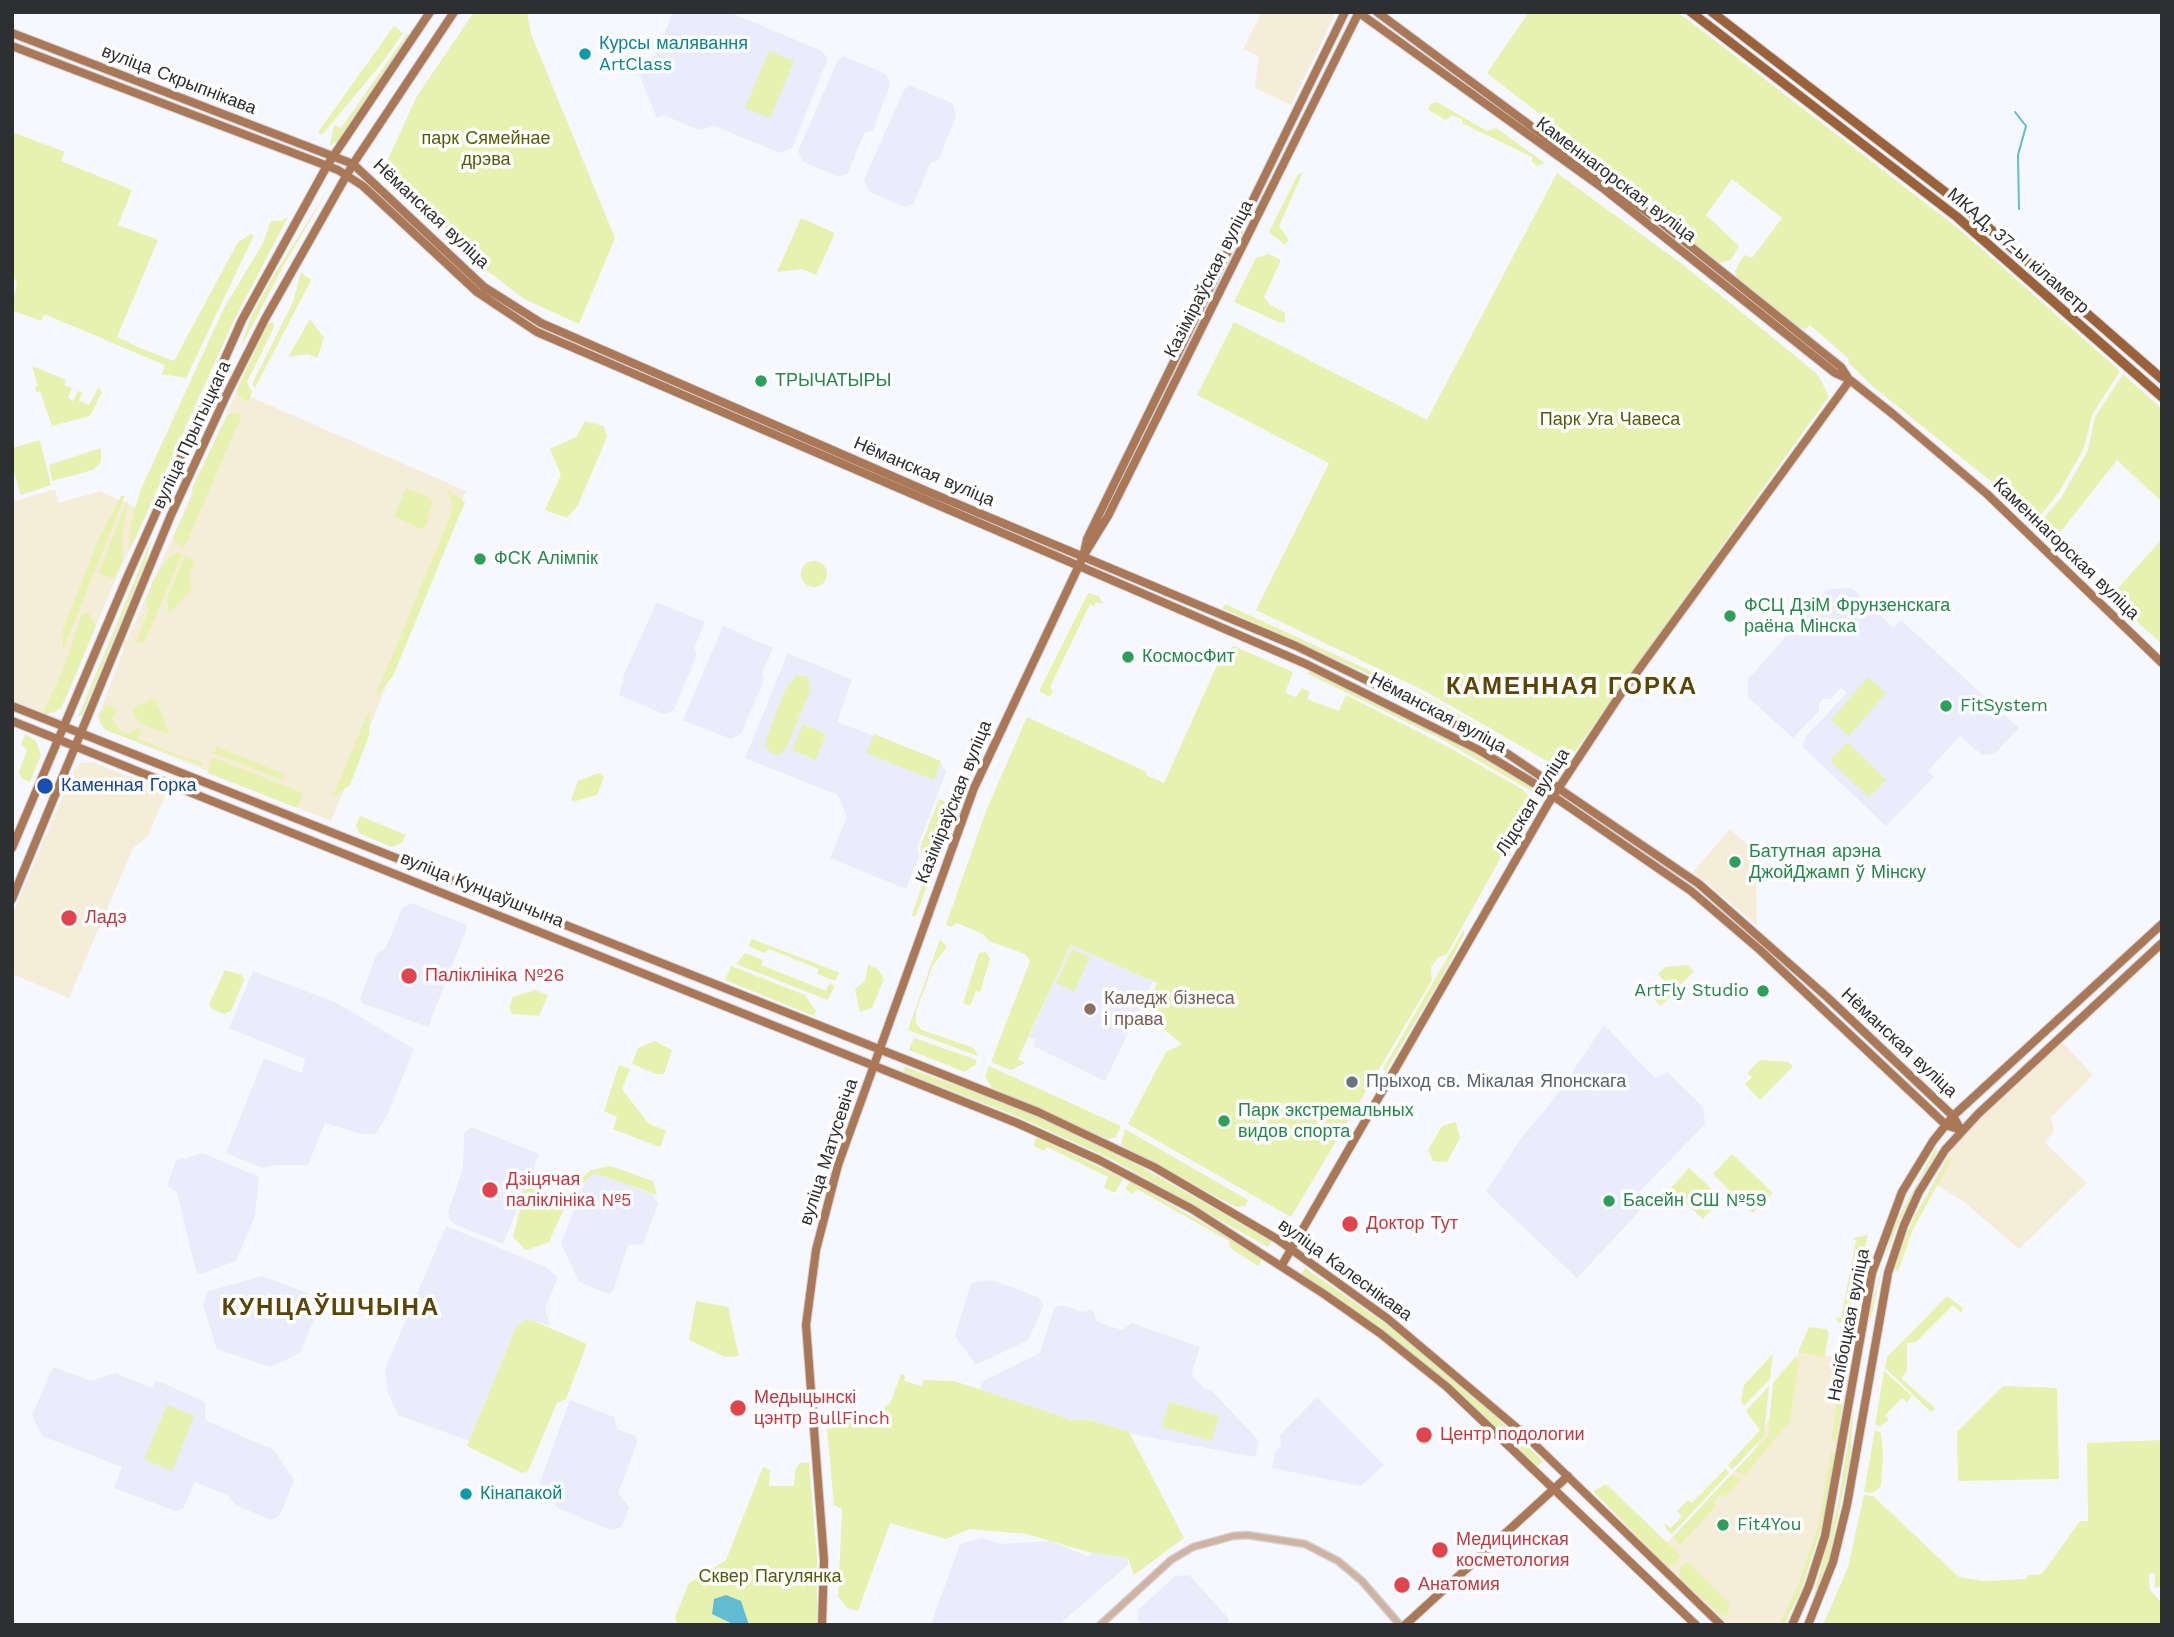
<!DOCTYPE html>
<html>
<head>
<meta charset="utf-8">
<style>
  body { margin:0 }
  #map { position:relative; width:2174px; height:1637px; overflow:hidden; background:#f6f7ff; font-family:"Work Sans",sans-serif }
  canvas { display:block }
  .frame { position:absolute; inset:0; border:14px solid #2e2f31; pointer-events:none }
</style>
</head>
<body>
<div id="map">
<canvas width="2174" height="1637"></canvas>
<div class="frame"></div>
</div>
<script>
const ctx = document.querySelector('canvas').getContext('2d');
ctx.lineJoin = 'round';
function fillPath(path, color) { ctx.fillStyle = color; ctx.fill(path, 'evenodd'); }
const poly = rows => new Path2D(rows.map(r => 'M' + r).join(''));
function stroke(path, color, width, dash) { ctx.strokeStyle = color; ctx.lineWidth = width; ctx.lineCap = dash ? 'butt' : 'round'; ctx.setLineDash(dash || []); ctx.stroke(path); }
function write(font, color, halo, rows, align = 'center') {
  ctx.font = font + ' "Work Sans",sans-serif'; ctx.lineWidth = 7; ctx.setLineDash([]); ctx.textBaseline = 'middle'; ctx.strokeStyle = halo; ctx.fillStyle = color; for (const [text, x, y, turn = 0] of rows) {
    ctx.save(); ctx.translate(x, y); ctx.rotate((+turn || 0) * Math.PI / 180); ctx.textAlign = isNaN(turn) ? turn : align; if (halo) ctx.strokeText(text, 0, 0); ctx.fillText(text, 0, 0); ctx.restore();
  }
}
const commercial = poly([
  [1262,12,1336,12,1291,105,1255,88,1259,56,1243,49],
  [237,391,466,491,331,821,104,729,99,722,98,716,124,649,122,642,128,638],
  [55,489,59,503,100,491,147,513,115,580,65,701,56,712,46,714,12,701,12,502],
  [93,762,167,792,147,837,133,848,69,998,12,974,12,915,74,770,81,763],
  [1730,829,1755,851,1757,925,1693,872],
  [2061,1041,2093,1075,2051,1117,2054,1130,2045,1143,2087,1183,2019,1249,1963,1201,1933,1183,1949,1154,1981,1115,2017,1085],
  [1800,1350,1851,1360,1825,1517,1784,1625,1729,1625,1654,1556,1743,1462,1750,1460]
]);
const built = poly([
  [673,12,728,12,820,50,828,58,792,148,780,153,715,126,698,130,664,115,657,118,635,64,656,55],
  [843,56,886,74,890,85,873,130,864,133,848,173,839,177,803,162,798,151,838,60],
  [909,85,952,103,956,115,939,160,930,163,914,203,905,207,869,192,864,180,904,90],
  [1852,588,1894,628,1901,620,2019,728,1994,754,1982,755,1960,736,1928,771,1934,777,1886,826,1803,747,1806,736,1847,693,1841,688,1830,699,1823,699,1819,704,1819,711,1793,738,1748,697,1748,679,1810,610,1809,606,1829,589],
  [657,602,705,622,694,648,697,654,674,710,664,714,619,695,625,672],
  [723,626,773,648,762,673,764,680,741,734,731,739,683,720],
  [788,653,852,680,837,722,939,761,946,772,917,848,919,856,906,889,830,858,847,817,838,795,745,758],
  [411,903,465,924,467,928,428,1027,362,1003,360,999,377,953,386,948,402,908],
  [1071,945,1153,981,1105,1081,1033,1046,1036,1040,1029,1037],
  [253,971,337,1003,414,1049,389,1111,376,1134,361,1134,325,1123,308,1165,275,1165,263,1168,226,1153,264,1058,302,1073,305,1059,229,1028],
  [1604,1025,1655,1078,1667,1072,1703,1107,1705,1124,1639,1192,1648,1202,1577,1278,1486,1192,1520,1140,1554,1099],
  [471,1127,539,1154,503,1244,456,1225,450,1220,448,1212,463,1168,464,1133],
  [203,1153,259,1177,255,1216,236,1261,197,1275,177,1192,167,1186,176,1161],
  [593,1172,652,1194,658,1204,643,1244,628,1245,613,1291,608,1294,579,1282,561,1243,584,1184],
  [446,1226,544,1266,558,1277,545,1309,550,1326,534,1321,516,1327,469,1441,398,1415,388,1393,385,1369],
  [262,1276,307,1293,315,1317,300,1353,270,1367,217,1349,203,1305,208,1291],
  [991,1280,1038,1297,1044,1305,1028,1340,976,1365,955,1336,971,1283],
  [1061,1305,1083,1312,1092,1309,1097,1322,1122,1330,1132,1323,1200,1347,1191,1375,1205,1389,1211,1390,1259,1441,1255,1457,1137,1435,1090,1420,1073,1420,980,1390,983,1381,1040,1353,1054,1308],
  [53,1367,91,1381,115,1373,153,1388,156,1380,205,1402,205,1420,274,1450,294,1480,280,1515,272,1520,237,1506,227,1495,195,1482,183,1509,175,1511,114,1488,122,1467,42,1436,32,1415],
  [1317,1397,1384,1465,1361,1486,1272,1468,1276,1450,1281,1445,1280,1435],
  [570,1400,614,1417,617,1429,636,1436,637,1443,618,1493,629,1507,622,1526,616,1529,611,1530,558,1508,538,1488],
  [982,1538,1002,1544,1050,1541,1089,1557,1093,1551,1128,1558,1128,1565,1063,1621,1063,1625,931,1624,960,1544],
  [1189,1575,1229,1619,1228,1625,1141,1625,1138,1620,1138,1610,1175,1576]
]);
const green = poly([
  [474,12,527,12,531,34,615,238,579,324,524,299,481,266,384,168,417,96],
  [1529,12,1676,12,1687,19,1959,229,2120,371,2092,415,2084,448,2059,492,2038,519,1871,385,1848,362,1849,359,1810,325,1805,330,1789,321,1737,278,1735,271,1741,259,1745,255,1752,258,1782,218,1732,179,1706,215,1739,246,1731,260,1718,263,1661,219,1667,213,1487,73],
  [394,26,403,33,382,63,322,135,318,132],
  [407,34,410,36,337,142,330,145,334,125,341,128],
  [769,51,794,61,770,118,745,108],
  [1437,102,1487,131,1496,128,1545,163,1538,166,1532,162,1532,157,1462,123,1463,120,1452,115,1446,120,1428,110,1431,103],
  [12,132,65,152,61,161,132,190,118,225,158,240,117,337,140,348,174,361,238,242,251,234,254,235,186,378,162,374,165,365,44,314,41,321,14,311,12,306,17,284,12,273],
  [1303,172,1279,226,1289,240,1285,245,1269,232,1298,174],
  [1557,173,1682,264,1799,359,1818,375,1829,396,1564,767,1552,764,1425,691,1256,610,1329,463,1197,395,1234,322,1427,420],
  [332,183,284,265,240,349,250,319,272,278],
  [288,217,233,322,129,552,130,525,141,489,224,308,263,243,271,221,281,221],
  [801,218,835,233,816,275,802,269,777,272],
  [1269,254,1281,260,1264,297,1270,305,1285,313,1285,322,1281,323,1234,302,1256,258],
  [301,272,311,280,255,388,252,384,293,302],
  [310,319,324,338,317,358,308,354,288,357],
  [273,321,274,327,247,382,252,392,248,402,239,397,237,389,267,325],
  [32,366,66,380,64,385,72,388,68,398,73,401,78,391,82,392,79,401,89,405,98,388,100,389,102,392,90,416,52,426,40,391,36,392,35,387,38,386],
  [2123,374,2162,409,2162,502,2117,460,2055,539,2038,524,2061,498,2088,450,2095,417],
  [235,412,242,415,184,548,176,542,174,536,193,494,192,488,227,416],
  [585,421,604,426,607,437,578,505,567,518,545,510,561,475,550,449,576,437],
  [40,440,51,485,21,495,12,466,12,448],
  [101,448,101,462,93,470,52,481,49,465],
  [406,488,429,497,433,502,425,527,420,529,394,516],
  [446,489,465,502,393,676,374,699,451,514,453,505],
  [121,496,125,496,63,650,62,631,99,538],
  [128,499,122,540,123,560,114,579,98,573],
  [152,538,145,564,82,715,78,717],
  [2162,539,2162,644,2110,597],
  [177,553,182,554,145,641,135,644,149,609,146,605,152,582,170,556],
  [185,555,194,561,189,574,191,590,169,614,167,599],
  '801 574a13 13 0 1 1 26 0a13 13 0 1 1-26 0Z',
  [1088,593,1099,596,1103,604,1096,602,1094,606,1090,604,1050,687,1053,690,1050,697,1039,691],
  [1225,604,1421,694,1509,742,1507,746,1410,693,1223,609],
  [82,613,89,613,96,626,61,708,46,714,43,713,64,667],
  [1234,646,1293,672,1285,693,1296,697,1302,688,1310,692,1307,699,1339,711,1346,695,1450,748,1522,789,1533,800,1447,954,1438,958,1431,967,1432,980,1291,1217,1128,1124,1166,1052,1182,1044,1146,1014,1157,983,1071,945,1018,1059,1025,1063,1011,1070,991,1062,1030,961,1025,954,989,941,983,934,957,923,951,927,946,925,986,811,1027,717,1147,772,1146,775,1164,783,1223,652],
  [1312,672,1468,748,1535,788,1531,791,1437,737,1306,673],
  [796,675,808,677,810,691,787,747,779,755,773,754,767,749,765,742,784,692],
  [1868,677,1886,693,1849,736,1831,720],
  [155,698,170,735,140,723,132,710,134,707],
  [106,705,117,708,112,719,120,731,129,734,137,727,142,729,138,739,186,758,196,760,203,763,202,766,108,731,102,725,99,715],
  [370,708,369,736,350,785,332,798],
  [803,724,826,734,816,760,792,750],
  [25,734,36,741,41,755,30,782,21,778,19,771,27,750,21,744],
  [874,734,941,761,934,780,866,753],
  [1847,742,1886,780,1869,797,1830,761],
  [217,747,285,774,283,780,213,753],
  [212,757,303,793,297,808,208,773],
  [599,773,604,777,597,795,576,801,571,800,578,781],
  [961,786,963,787,916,916,911,917,957,788],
  [939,799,944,801,946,807,926,861,920,848],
  [360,816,406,835,402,843,391,847,359,833,356,826],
  [1464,929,1464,935,1442,977,1386,1071,1383,1069],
  [752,939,838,972,839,973,835,981,817,974,819,969,769,949,765,953,748,946],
  [940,939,947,947,933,965,916,1012,916,1024,922,1030,974,1048,978,1056,908,1030],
  [1072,949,1090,957,1074,992,1056,983],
  [986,952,990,959,980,992,976,991,970,1006,963,1003,979,953],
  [745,953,763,960,761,965,826,991,829,984,835,985,828,1000,736,964],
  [868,965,878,969,884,979,872,1008,860,1012,855,989,865,981],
  [1687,965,1694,971,1661,1006,1649,994,1663,980,1658,974,1665,967],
  [731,966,805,995,816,1011,814,1016,725,980],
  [225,970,242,975,244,980,231,1011,224,1014,212,1009,209,1004],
  [535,990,548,995,539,1016,512,1014,509,1007,513,997],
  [914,1038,977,1060,975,1065,965,1072,909,1050],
  [655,1041,672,1050,664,1074,656,1074,632,1064,638,1048],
  [1760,1060,1788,1062,1793,1066,1760,1100,1745,1084,1752,1077,1747,1073],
  [619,1065,630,1069,622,1089,648,1123,666,1131,660,1147,613,1129,617,1117,604,1111],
  [989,1066,1121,1126,1116,1137,1108,1139,992,1088,985,1077],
  [905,1067,1030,1112,1106,1147,1272,1241,1268,1247,1113,1160,1014,1115,903,1072],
  [1456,1122,1460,1138,1447,1162,1433,1161,1428,1150,1442,1126],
  [1125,1129,1248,1200,1245,1206,1237,1207,1214,1196,1121,1145],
  [1039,1138,1123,1178,1115,1193,1104,1188,1108,1177,1047,1147,1044,1151,1034,1146,1035,1139],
  [1935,1149,1938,1151,1919,1181,1897,1227,1884,1261,1871,1318,1868,1317,1894,1226],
  [1732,1154,1773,1193,1753,1213,1713,1174],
  [1949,1157,1952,1159,1913,1229,1898,1272,1895,1268,1899,1251,1915,1215],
  [610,1166,653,1181,657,1195,594,1173,582,1184,578,1181,591,1170],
  [1689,1168,1722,1198,1703,1219,1670,1189],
  [1130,1181,1263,1258,1258,1266,1230,1248,1229,1241,1137,1189,1133,1194,1125,1189],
  [529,1187,567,1202,549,1242,526,1250,513,1237,519,1213,527,1198,521,1193],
  [1868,1235,1846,1320,1839,1323,1835,1317,1841,1318,1856,1241,1853,1238],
  [1305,1268,1393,1329,1464,1386,1543,1461,1537,1467,1474,1407,1415,1358,1301,1274],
  [1947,1296,1963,1308,1961,1313,1953,1305,1916,1342,1907,1343,1907,1371,1901,1378,1935,1408,1931,1412,1885,1368,1887,1357],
  [696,1301,728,1307,739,1356,725,1357,689,1340],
  [534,1321,587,1344,566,1399,557,1403,528,1471,522,1473,467,1446,516,1327,525,1320],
  [1809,1327,1826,1329,1829,1333,1824,1358,1798,1352],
  [1849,1331,1854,1332,1836,1442,1831,1441],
  [1773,1354,1770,1379,1744,1406,1741,1401,1744,1385],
  [1796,1356,1799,1361,1790,1421,1744,1476,1735,1471,1768,1436,1773,1383],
  [1884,1371,1912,1396,1907,1402,1902,1398,1885,1416,1889,1420,1880,1426,1875,1425],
  [901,1374,905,1375,904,1381,922,1386,924,1380,954,1381,1072,1420,1090,1420,1129,1432,1184,1538,1134,1575,1128,1558,1088,1552,1027,1534,970,1529,946,1539,890,1523,858,1611,847,1608,838,1596,842,1509,834,1505,827,1429,865,1419,890,1404],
  [1769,1386,1764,1436,1732,1470,1728,1465,1760,1430,1746,1411],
  [2003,1386,2057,1388,2059,1479,1958,1481,1957,1432],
  [1169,1402,1219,1416,1212,1441,1162,1427],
  [167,1405,194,1416,172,1471,144,1459],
  [1854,1405,1850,1459,1837,1521,1829,1558,1812,1601,1838,1504],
  [1875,1430,1881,1433,1883,1453,1881,1486,1873,1493,1864,1492],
  [2162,1440,2162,1586,2155,1588,2155,1573,2149,1573,2150,1590,2162,1603,2162,1625,1823,1625,1848,1567,1864,1495,1873,1496,1959,1577,1983,1581,2027,1579,2028,1575,2042,1574,2080,1521,2088,1521,2087,1443],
  [1831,1451,1835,1455,1825,1517,1801,1591,1784,1625,1779,1625,1799,1583,1819,1522],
  [809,1462,817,1557,817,1625,678,1625,675,1617,689,1583,726,1560,763,1467,770,1470,769,1486,794,1486,795,1470,800,1463],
  [1726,1468,1729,1473,1672,1534,1666,1529,1664,1523,1671,1528,1682,1516,1677,1511,1688,1500,1692,1503],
  [1731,1475,1741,1479,1725,1497,1720,1494,1713,1502,1716,1506,1680,1545,1673,1538],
  [1606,1484,1681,1556,1674,1565,1666,1566,1593,1491],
  [1687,1562,1730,1604,1727,1615,1722,1616,1679,1578,1680,1568]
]);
const water = poly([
  [726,1595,741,1601,749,1625,735,1625,712,1614,714,1599]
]);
const stream = poly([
  [2015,112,2026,126,2018,155,2019,209]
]);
const minor = poly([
  [1100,1625,1171,1560,1193,1547,1233,1536,1247,1535,1305,1544,1338,1561,1362,1581,1400,1625]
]);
const major = poly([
  [1358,12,1604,189,1835,373,1850,380,1894,415,1987,494,2162,663],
  [1377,12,1659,221,1841,367,1848,378],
  [12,33,353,164,484,287,541,323,924,490,1296,646,1436,714,1508,754,1699,884,1827,997,1953,1116,1961,1130],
  [12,46,338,170,363,186,477,292,537,332,1306,664,1479,750,1540,787,1691,891,1760,950,1946,1125,1961,1130],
  [1084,555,1108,516,1359,12],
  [12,706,1038,1112,1154,1167,1277,1239,1388,1319,1524,1434,1721,1625],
  [12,721,1017,1123,1099,1160,1192,1209,1324,1294,1381,1334,1447,1387,1696,1625],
  [12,848,126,580,242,320,328,164,430,12],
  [12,899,171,515,226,396,265,319,353,164,454,12],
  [1282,1265,1548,804,1618,698,1850,380],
  [822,1625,824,1560,806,1325,816,1250,838,1165,974,788,1083,557,1087,539,1345,12],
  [1405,1625,1568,1476],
  [1792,1625,1809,1586,1825,1536,1872,1273,1902,1192,1933,1141,1953,1116,2162,924],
  [1808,1625,1833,1562,1847,1505,1888,1273,1904,1225,1919,1192,1945,1150,1978,1114,2162,943]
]);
const highway = poly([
  [1691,12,1957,217,2162,397],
  [1712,12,1966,208,2162,379]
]);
const markers = [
  [585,54,7,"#0f9aa8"],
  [761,381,7,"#2e9e5b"],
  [480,559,7,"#2e9e5b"],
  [1730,616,7,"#2e9e5b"],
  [1128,657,7,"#2e9e5b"],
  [1946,706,7,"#2e9e5b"],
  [45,786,9,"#1a4fb4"],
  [1735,862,7,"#2e9e5b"],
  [69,918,9,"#e0444e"],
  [409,976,9,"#e0444e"],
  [1763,991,7,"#2e9e5b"],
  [1090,1009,7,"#8d6e63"],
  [1352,1082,7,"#6b7280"],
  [1224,1121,7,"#2e9e5b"],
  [490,1190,9,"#e0444e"],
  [1609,1201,7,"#2e9e5b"],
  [1350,1224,9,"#e0444e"],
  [738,1408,9,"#e0444e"],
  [1424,1435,9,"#e0444e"],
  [466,1494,7,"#0f9aa8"],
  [1723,1525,7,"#2e9e5b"],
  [1440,1550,9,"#e0444e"],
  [1402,1585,9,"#e0444e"]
];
const cultureNames = [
  ["Курсы малявання",599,44],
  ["ArtClass",599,65],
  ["Кінапакой",480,1494]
];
const streetNames = [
  ["вуліца Скрыпнікава",179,80,21],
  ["Каменнагорская вуліца",1616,180,37],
  ["Нёманская вуліца",431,214,43],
  ["МКАД, 37-ы кіламетр",2018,251,41],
  ["Казіміраўская вуліца",1209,279,-63],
  ["вуліца Прытыцкага",192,435,-65],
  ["Нёманская вуліца",924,472,23],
  ["Каменнагорская вуліца",2066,549,44],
  ["Нёманская вуліца",1438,713,28],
  ["Казіміраўская вуліца",954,802,-68],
  ["Лідская вуліца",1533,802,-58],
  ["вуліца Кунцаўшчына",482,890,22],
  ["Нёманская вуліца",1899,1043,43],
  ["вуліца Матусевіча",829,1152,-72],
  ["вуліца Калеснікава",1345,1270,36],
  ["Налібоцкая вуліца",1849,1325,-79]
];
const parkNames = [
  ["парк Сямейнае",486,139],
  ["дрэва",486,160],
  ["Парк Уга Чавеса",1610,420],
  ["Сквер Пагулянка",770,1577]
];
const leisureNames = [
  ["ТРЫЧАТЫРЫ",775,381],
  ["ФСК Алімпік",494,559],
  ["ФСЦ ДзіМ Фрунзенскага",1744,606],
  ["раёна Мінска",1744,627],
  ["КосмосФит",1142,657],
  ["FitSystem",1960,706],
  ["Батутная арэна",1749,852],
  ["ДжойДжамп ў Мінску",1749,873],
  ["ArtFly Studio",1749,991,"right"],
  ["Парк экстремальных",1238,1111],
  ["видов спорта",1238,1132],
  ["Басейн СШ №59",1623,1201],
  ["Fit4You",1737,1525]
];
const transitNames = [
  ["Каменная Горка",61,786]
];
const healthNames = [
  ["Ладэ",85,918],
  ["Паліклініка №26",425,976],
  ["Дзіцячая",506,1180],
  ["паліклініка №5",506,1201],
  ["Доктор Тут",1366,1224],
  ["Медыцынскі",754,1398],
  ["цэнтр BullFinch",754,1419],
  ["Центр подологии",1440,1435],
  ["Медицинская",1456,1540],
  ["косметология",1456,1561],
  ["Анатомия",1418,1585]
];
const educationNames = [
  ["Каледж бізнеса",1104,999],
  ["і права",1104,1020]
];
const worshipNames = [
  ["Прыход св. Мікалая Японскага",1366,1082]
];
const districtNames = [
  ["КАМЕННАЯ ГОРКА",1572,687],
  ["КУНЦАЎШЧЫНА",331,1308]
];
fillPath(commercial, '#f6edd8');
fillPath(built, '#eaecfb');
fillPath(green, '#e8f2b0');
fillPath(water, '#61bbd3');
stroke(stream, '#61bbd3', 2);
stroke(minor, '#d2d3da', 9);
stroke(major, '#d2d3da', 10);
stroke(highway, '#d2d3da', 11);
stroke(minor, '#cfb3a0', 6);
stroke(major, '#aa7856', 8);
stroke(highway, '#9b623a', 9);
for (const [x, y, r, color] of markers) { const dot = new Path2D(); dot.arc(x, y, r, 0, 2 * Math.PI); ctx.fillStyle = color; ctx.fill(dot); stroke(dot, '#fff', 2.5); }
write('18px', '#0d838f', '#fff', cultureNames, 'left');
write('18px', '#2e2f31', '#fff', streetNames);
write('18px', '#555c09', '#fff', parkNames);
write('18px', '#27864d', '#fff', leisureNames, 'left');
write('18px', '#164399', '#fff', transitNames, 'left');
write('18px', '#be3a42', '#fff', healthNames, 'left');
write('18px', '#785e54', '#fff', educationNames, 'left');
write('18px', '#5b616d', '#fff', worshipNames, 'left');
ctx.letterSpacing = '2px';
write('bold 24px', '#5b4505', '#fff', districtNames);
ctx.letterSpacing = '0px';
</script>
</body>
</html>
